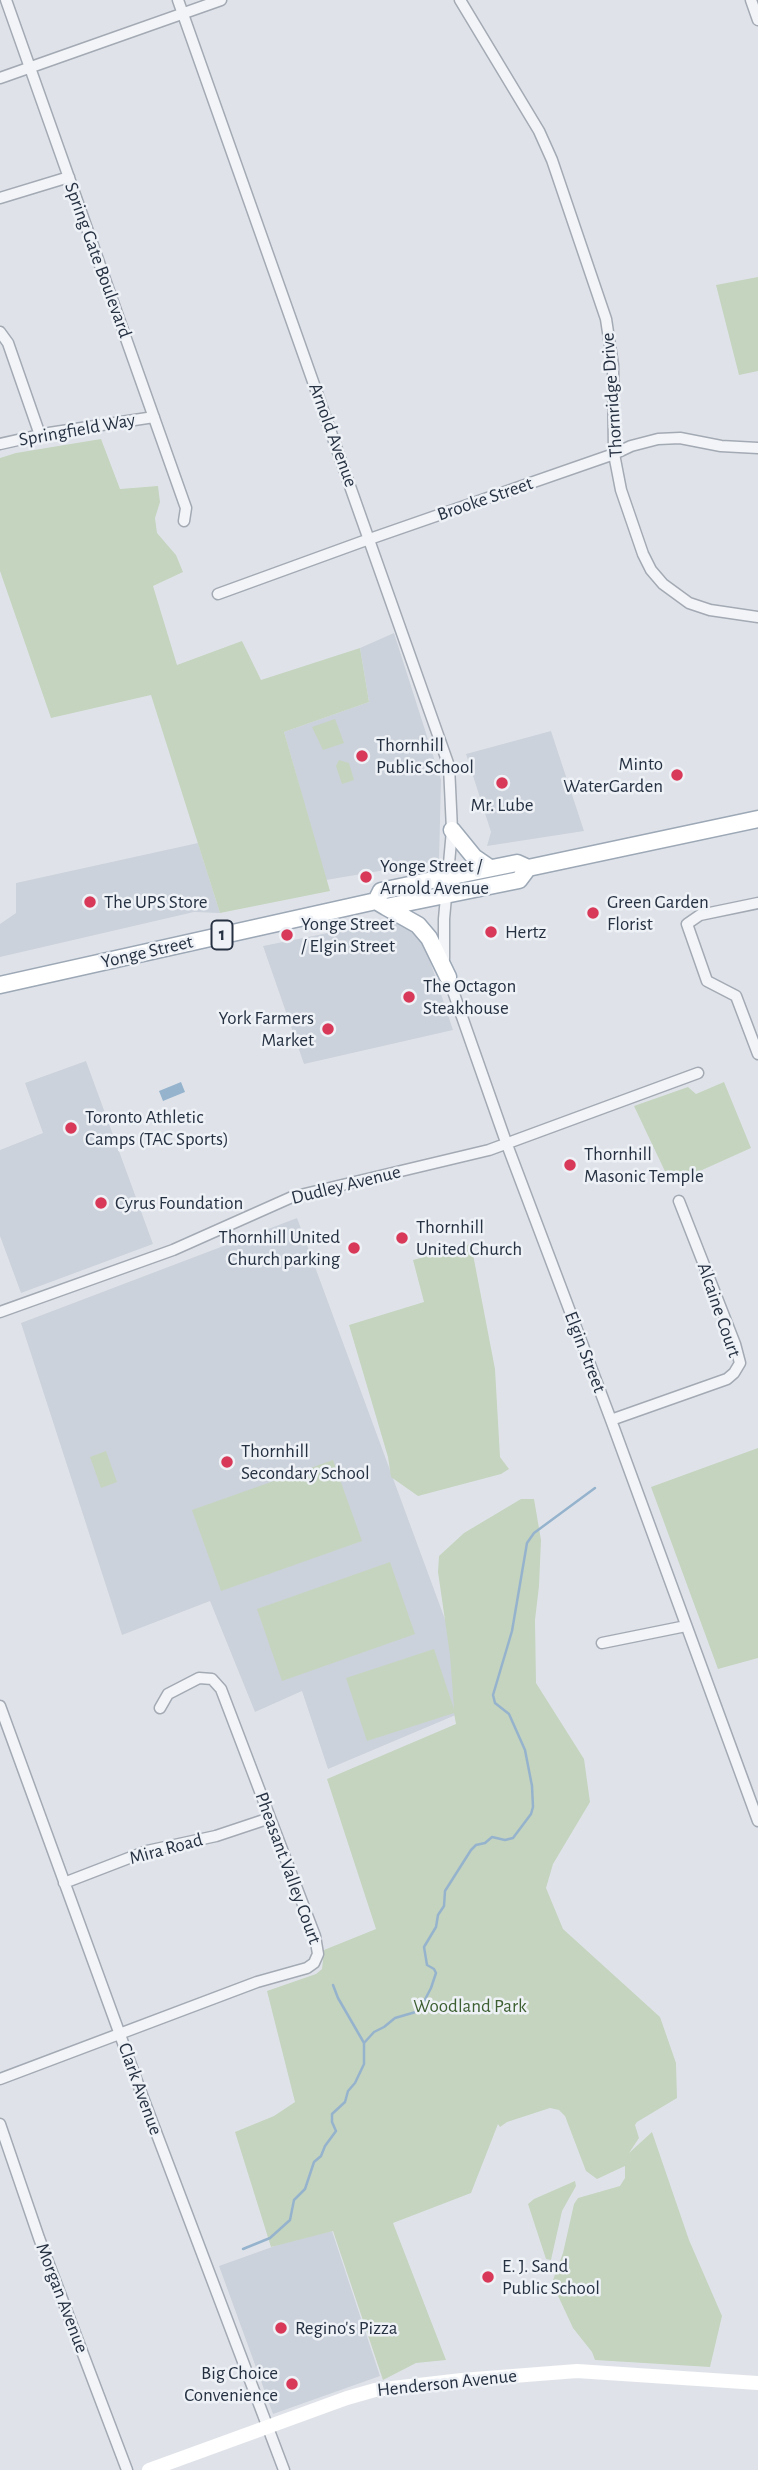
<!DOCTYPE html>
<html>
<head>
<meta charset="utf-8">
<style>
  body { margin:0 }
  canvas { display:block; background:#dfe3e9 }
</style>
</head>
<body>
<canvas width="758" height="2470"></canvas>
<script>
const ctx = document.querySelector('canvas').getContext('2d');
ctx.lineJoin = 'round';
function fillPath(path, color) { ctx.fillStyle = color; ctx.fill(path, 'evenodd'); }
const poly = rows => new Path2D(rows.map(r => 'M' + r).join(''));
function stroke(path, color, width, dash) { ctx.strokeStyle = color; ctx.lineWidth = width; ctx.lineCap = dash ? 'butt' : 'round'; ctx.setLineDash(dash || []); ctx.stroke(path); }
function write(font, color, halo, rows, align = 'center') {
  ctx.font = font + ' "Alegreya Sans",sans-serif'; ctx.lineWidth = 5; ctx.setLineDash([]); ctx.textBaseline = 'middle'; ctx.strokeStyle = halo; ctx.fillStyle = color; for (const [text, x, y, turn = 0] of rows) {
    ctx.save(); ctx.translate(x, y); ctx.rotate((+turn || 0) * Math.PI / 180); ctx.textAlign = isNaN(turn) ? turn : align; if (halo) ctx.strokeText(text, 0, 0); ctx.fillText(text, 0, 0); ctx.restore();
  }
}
const built = poly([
  [394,633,441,780,439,861,326,880,284,732,369,702,360,648],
  [551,731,584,831,487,846,491,832,466,754],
  [198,843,220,913,194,912,0,957,0,924,16,913,16,883],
  [403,918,421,934,453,1030,304,1064,263,946],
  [86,1061,153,1244,21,1293,0,1236,0,1150,43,1133,25,1083],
  [297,1218,477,1706,328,1769,302,1691,255,1712,210,1601,122,1635,21,1323],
  [332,2231,380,2376,273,2414,219,2266,286,2242]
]);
const green = poly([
  [758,277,758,371,739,375,716,285],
  [101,439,120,489,158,486,160,502,155,518,157,533,176,555,183,572,153,586,177,665,242,641,261,680,360,648,369,702,284,732,330,891,220,913,151,695,51,718,0,571,0,458,16,453],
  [335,719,344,743,323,750,312,727],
  [339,760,349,763,354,780,342,784,336,766],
  [724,1082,751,1148,671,1184,634,1106,688,1087,696,1094],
  [471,1244,495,1369,500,1457,509,1469,501,1474,418,1496,391,1477,388,1457,349,1325,424,1302,413,1260],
  [758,1448,758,1658,718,1669,651,1487],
  [106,1451,117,1482,101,1488,90,1457],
  [333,1460,362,1541,221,1591,192,1510],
  [521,1499,534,1499,541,1540,539,1586,535,1620,536,1683,584,1759,590,1802,553,1864,546,1888,563,1929,660,2017,676,2063,677,2098,637,2122,635,2125,639,2138,629,2153,652,2132,689,2240,722,2316,710,2367,595,2360,592,2352,573,2328,553,2285,553,2280,563,2253,574,2204,578,2198,620,2186,625,2178,625,2166,597,2179,586,2171,565,2116,559,2110,550,2108,507,2122,500,2127,498,2124,471,2193,393,2223,446,2360,416,2363,383,2380,333,2231,271,2247,235,2132,274,2116,295,2102,267,1991,316,1974,322,1969,324,1950,376,1929,327,1779,456,1724,454,1713,367,1741,346,1678,434,1649,454,1709,450,1655,438,1572,439,1556,464,1533],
  [390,1562,415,1634,282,1681,257,1609],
  [575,2181,576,2186,562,2211,551,2260,546,2259,528,2204,534,2199]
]);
const water = poly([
  [181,1082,185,1092,163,1101,159,1091]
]);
const stream = poly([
  [364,2043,374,2032,384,2027,395,2018,419,2011,431,1988,436,1973,434,1969,427,1965,424,1947,436,1927,438,1915,444,1906,445,1891,471,1850,476,1845,485,1843,492,1837,505,1840,513,1838,531,1814,533,1807,532,1786,525,1750,509,1714,495,1703,493,1695,512,1631,527,1543,534,1533,595,1488],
  [243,2249,270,2238,290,2220,294,2200,305,2189,314,2162,321,2156,325,2146,336,2131,332,2122,332,2114,345,2102,348,2091,355,2083,364,2064,364,2043,338,1998,333,1985]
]);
const street = poly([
  [6,0,186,508,184,521],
  [178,0,449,766,452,830,444,919,444,959],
  [460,0,539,131,552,160,606,319,613,365,614,454,621,490,643,554,651,570,663,584,689,603,710,610,758,617],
  [751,0,758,20],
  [0,78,221,0],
  [0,198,69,177],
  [0,332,8,343,40,435],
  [0,444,49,433,154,417],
  [218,594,361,542,614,454,631,446,658,439,680,438,721,446,758,448],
  [758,903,700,915,687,924,707,981,736,996,758,1054],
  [447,974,506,1142,611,1420,758,1821],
  [0,1312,173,1250,292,1197,489,1150,698,1073],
  [611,1420,727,1379,734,1373,740,1363,735,1344,679,1201],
  [602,1643,686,1626],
  [0,1706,142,2095,284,2470],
  [64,1883,147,1851,216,1836,270,1818],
  [0,2079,257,1982,307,1968,314,1963,318,1954,315,1936,221,1689,212,1679,199,1678,168,1694,160,1708],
  [0,2124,39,2238,127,2470]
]);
const secondary = poly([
  [149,2470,347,2398,375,2390,462,2380,577,2371,758,2383]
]);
const primary = poly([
  [452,830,474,857,490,868],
  [376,901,381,891,428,881,517,863,528,868,758,819],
  [386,907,418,925,429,938,448,977],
  [0,985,376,901,386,907,519,880,528,868]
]);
const markers = [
  [362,756,7,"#d93958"],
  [677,775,7,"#d93958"],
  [502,783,7,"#d93958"],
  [366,877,7,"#d93958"],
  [90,902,7,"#d93958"],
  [593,913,7,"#d93958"],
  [491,932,7,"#d93958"],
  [287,935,7,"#d93958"],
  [409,997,7,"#d93958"],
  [328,1029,7,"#d93958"],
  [71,1128,7,"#d93958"],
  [570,1165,7,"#d93958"],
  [101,1203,7,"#d93958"],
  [402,1238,7,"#d93958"],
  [354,1248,7,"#d93958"],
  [227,1462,7,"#d93958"],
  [488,2277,7,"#d93958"],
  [281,2328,7,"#d93958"],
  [292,2384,7,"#d93958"]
];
const shields = [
  [222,935,21]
];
const shieldNames = [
  ["1",222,935]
];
const streetNames = [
  ["Spring Gate Boulevard",98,260,70],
  ["Thornridge Drive",612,395,-94],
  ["Springfield Way",77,430,-10],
  ["Arnold Avenue",333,435,70],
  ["Brooke Street",485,499,-19],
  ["Yonge Street",147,952,-13],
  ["Dudley Avenue",346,1185,-14],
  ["Alcaine Court",719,1310,71],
  ["Elgin Street",585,1352,69],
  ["Mira Road",166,1849,-15],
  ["Pheasant Valley Court",288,1868,70],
  ["Clark Avenue",140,2089,70],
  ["Morgan Avenue",62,2298,69],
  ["Henderson Avenue",447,2383,-6]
];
const poiNames = [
  ["Thornhill",376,745],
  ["Public School",376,767],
  ["Minto",663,764,"right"],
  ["WaterGarden",663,786,"right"],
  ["Mr. Lube",502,805,"center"],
  ["Yonge Street /",380,866],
  ["Arnold Avenue",380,888],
  ["The UPS Store",104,902],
  ["Green Garden",607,902],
  ["Florist",607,924],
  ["Yonge Street",301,924],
  ["/ Elgin Street",301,946],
  ["Hertz",505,932],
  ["The Octagon",423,986],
  ["Steakhouse",423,1008],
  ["York Farmers",314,1018,"right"],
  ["Market",314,1040,"right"],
  ["Toronto Athletic",85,1117],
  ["Camps (TAC Sports)",85,1139],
  ["Thornhill",584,1154],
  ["Masonic Temple",584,1176],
  ["Cyrus Foundation",115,1203],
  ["Thornhill",416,1227],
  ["United Church",416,1249],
  ["Thornhill United",340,1237,"right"],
  ["Church parking",340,1259,"right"],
  ["Thornhill",241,1451],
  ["Secondary School",241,1473],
  ["E. J. Sand",502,2266],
  ["Public School",502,2288],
  ["Regino's Pizza",295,2328],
  ["Big Choice",278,2373,"right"],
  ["Convenience",278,2395,"right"]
];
const parkNames = [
  ["Woodland Park",470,2006]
];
fillPath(built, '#ccd2db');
fillPath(green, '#c5d4bf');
fillPath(water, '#96b3cd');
stroke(stream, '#96b3cd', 2.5);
stroke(street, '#a4aab4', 13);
stroke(primary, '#9da8b6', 19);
stroke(street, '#f2f4f7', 10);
stroke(secondary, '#fff', 14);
stroke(primary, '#fff', 16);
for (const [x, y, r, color] of markers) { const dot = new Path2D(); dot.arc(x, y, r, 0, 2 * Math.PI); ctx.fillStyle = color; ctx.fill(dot); stroke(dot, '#eef2f7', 2.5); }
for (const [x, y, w] of shields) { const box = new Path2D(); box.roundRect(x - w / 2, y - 14.5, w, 29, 5); ctx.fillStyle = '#eef2f7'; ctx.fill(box); stroke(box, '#263142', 2); }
write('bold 18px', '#263142', null, shieldNames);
write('19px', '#263142', '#eef2f7', streetNames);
write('19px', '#263142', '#eef2f7', poiNames, 'left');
write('19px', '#3d5f32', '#eef2f7', parkNames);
</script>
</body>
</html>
